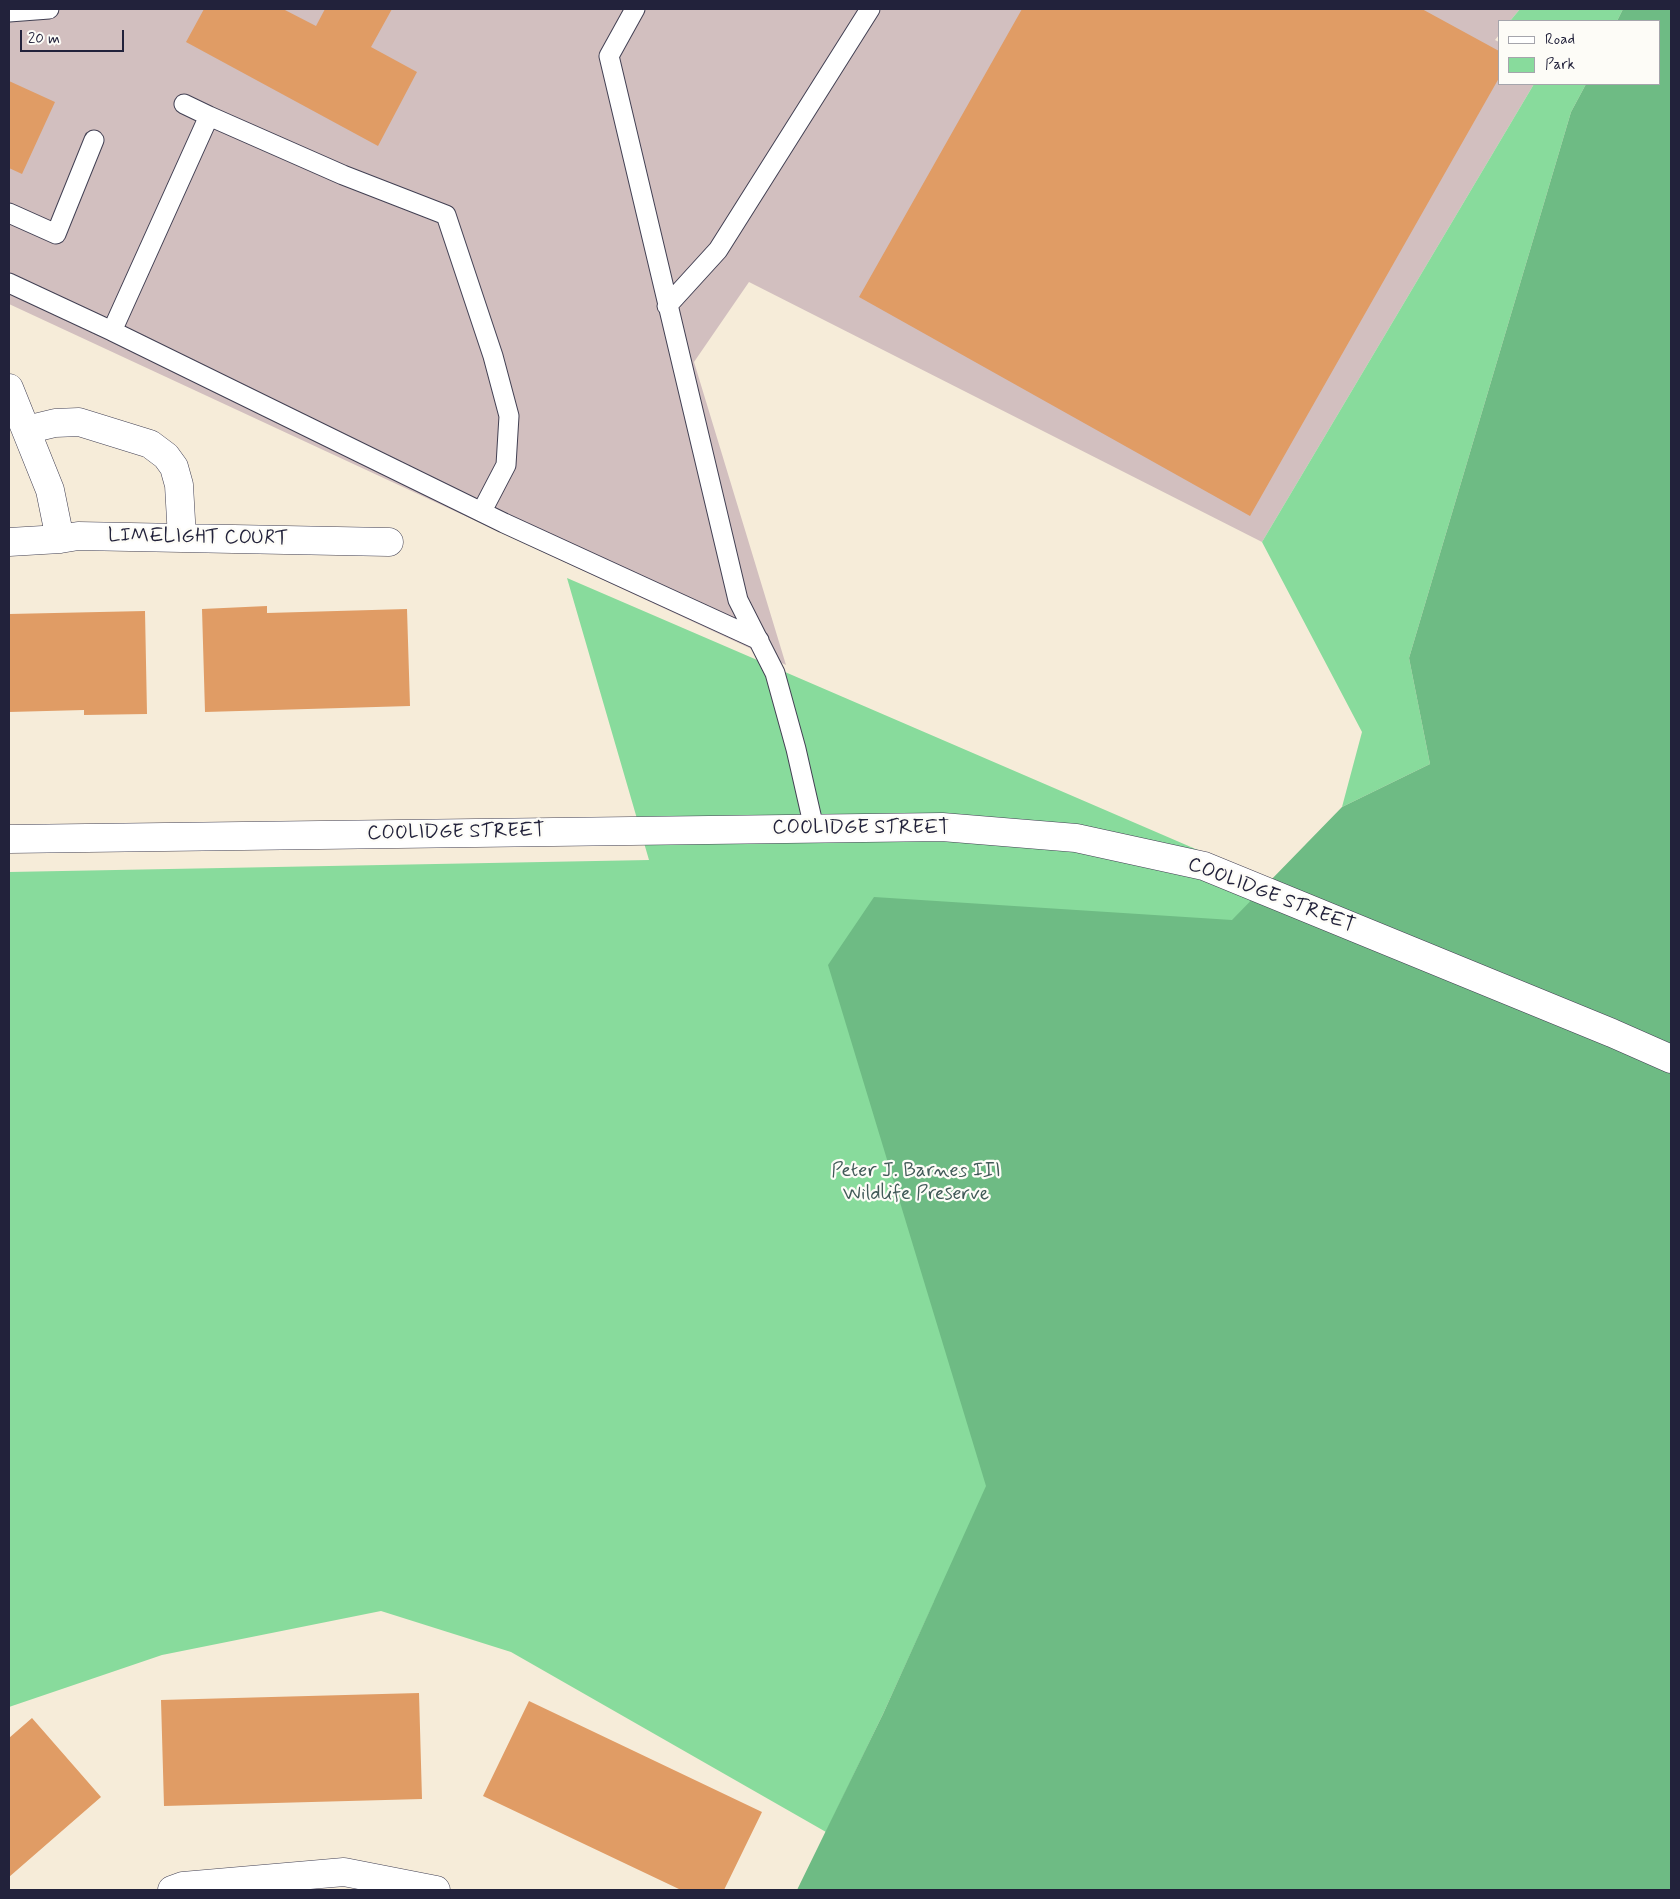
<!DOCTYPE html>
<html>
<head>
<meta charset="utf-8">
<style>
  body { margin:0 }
  #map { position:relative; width:1680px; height:1899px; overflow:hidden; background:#f6ecd9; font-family:Mynerve,sans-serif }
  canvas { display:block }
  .frame { position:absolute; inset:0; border:10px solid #22223b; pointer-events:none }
  .legend { position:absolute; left:1498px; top:20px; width:162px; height:65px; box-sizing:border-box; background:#fdfcf7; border:1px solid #a5a5ac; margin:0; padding:6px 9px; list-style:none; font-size:15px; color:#22223b }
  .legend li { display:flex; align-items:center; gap:10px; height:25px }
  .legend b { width:25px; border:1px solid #a5a5ac }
  .scale { position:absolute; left:20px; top:30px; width:104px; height:22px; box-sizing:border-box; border:2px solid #22223b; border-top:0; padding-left:6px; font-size:15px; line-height:18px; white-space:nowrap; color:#22223b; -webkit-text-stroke:4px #fdfcf7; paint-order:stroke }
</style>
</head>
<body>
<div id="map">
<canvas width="1680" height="1899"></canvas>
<div class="frame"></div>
<ul class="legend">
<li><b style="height:6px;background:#fff"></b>Road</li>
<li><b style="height:14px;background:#88db9c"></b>Park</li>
</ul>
<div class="scale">20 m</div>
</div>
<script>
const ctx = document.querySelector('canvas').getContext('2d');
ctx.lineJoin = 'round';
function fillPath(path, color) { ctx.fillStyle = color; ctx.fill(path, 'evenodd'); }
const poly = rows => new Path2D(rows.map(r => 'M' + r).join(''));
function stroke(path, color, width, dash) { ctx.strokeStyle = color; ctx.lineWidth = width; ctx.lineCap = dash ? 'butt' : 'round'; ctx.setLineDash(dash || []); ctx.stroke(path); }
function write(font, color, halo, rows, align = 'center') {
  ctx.font = font + ' Mynerve,sans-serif'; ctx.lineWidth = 4.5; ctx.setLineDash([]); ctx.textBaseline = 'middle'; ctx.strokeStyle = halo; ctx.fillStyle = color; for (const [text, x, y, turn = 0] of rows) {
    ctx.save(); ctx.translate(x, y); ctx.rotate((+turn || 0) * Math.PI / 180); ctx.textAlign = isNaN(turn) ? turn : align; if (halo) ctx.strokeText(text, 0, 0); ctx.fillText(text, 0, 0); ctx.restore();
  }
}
const industrial = poly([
  [9,9,1520,9,1510,21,1499,21,1499,35,1495,40,1499,42,1499,84,1534,84,1262,542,749,282,694,362,786,665,9,304]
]);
const green = poly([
  [1520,9,1623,9,1617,21,1510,21],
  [1534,84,1586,84,1571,112,1409,658,1430,764,1342,807,1362,732,1262,542],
  [567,578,1671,1054,1671,1890,934,1602,883,1714,826,1832,511,1652,381,1611,162,1655,9,1707,9,872,649,860]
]);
const forest = poly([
  [1623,9,1671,9,1671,1890,797,1890,883,1714,986,1486,828,965,874,897,1232,920,1342,807,1430,764,1409,658,1571,112,1586,84,1659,84,1659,21,1617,21]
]);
const building = poly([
  [204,9,283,9,316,26,325,9,392,9,371,47,417,72,378,146,186,42],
  [1022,9,1422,9,1499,51,1499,78,1250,516,859,297],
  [9,81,55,102,22,174,9,168],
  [267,606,267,613,407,609,410,706,205,712,202,609],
  [145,611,147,714,84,715,84,710,9,712,9,614],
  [419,1693,422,1799,164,1806,161,1700],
  [529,1701,762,1812,724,1890,681,1890,483,1796],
  [32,1718,101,1797,9,1877,9,1738]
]);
const lane = poly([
  [635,9,609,56,738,600,775,673,796,749,814,828],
  [9,12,49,9],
  [184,104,209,116,343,175,446,215,493,356,509,416,506,465,482,511],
  [209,116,112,331,504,523,759,640],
  [9,213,56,234,94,140],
  [9,283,112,331],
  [667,306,718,250,870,9]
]);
const street = poly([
  [9,388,50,490,60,539],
  [26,430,55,423,79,422,150,444,166,456,174,467,179,485,182,538],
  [9,542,60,539,78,536,389,542],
  [172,1890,183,1886,344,1872,436,1890]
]);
const secondary = poly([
  [9,839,942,827,1076,838,1204,866,1612,1033,1671,1059]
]);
const streetNames = [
  ["LIMELIGHT COURT",198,538,1],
  ["COOLIDGE STREET",861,829],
  ["COOLIDGE STREET",456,833,-1],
  ["COOLIDGE STREET",1271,896,21]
];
const parkNames = [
  ["Peter J. Barnes III",916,1172],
  ["Wildlife Preserve",916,1195]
];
fillPath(industrial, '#d2bfbf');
fillPath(green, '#88db9c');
fillPath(forest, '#6ebb84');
fillPath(building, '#e09c65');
stroke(lane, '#424053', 21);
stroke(street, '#424053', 29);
stroke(secondary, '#424053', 29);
stroke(lane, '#fff', 19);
stroke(street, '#fff', 28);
stroke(secondary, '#fff', 28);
write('20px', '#22223b', '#fdfcf7', streetNames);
write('20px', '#415a58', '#fdfcf7', parkNames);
</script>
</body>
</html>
